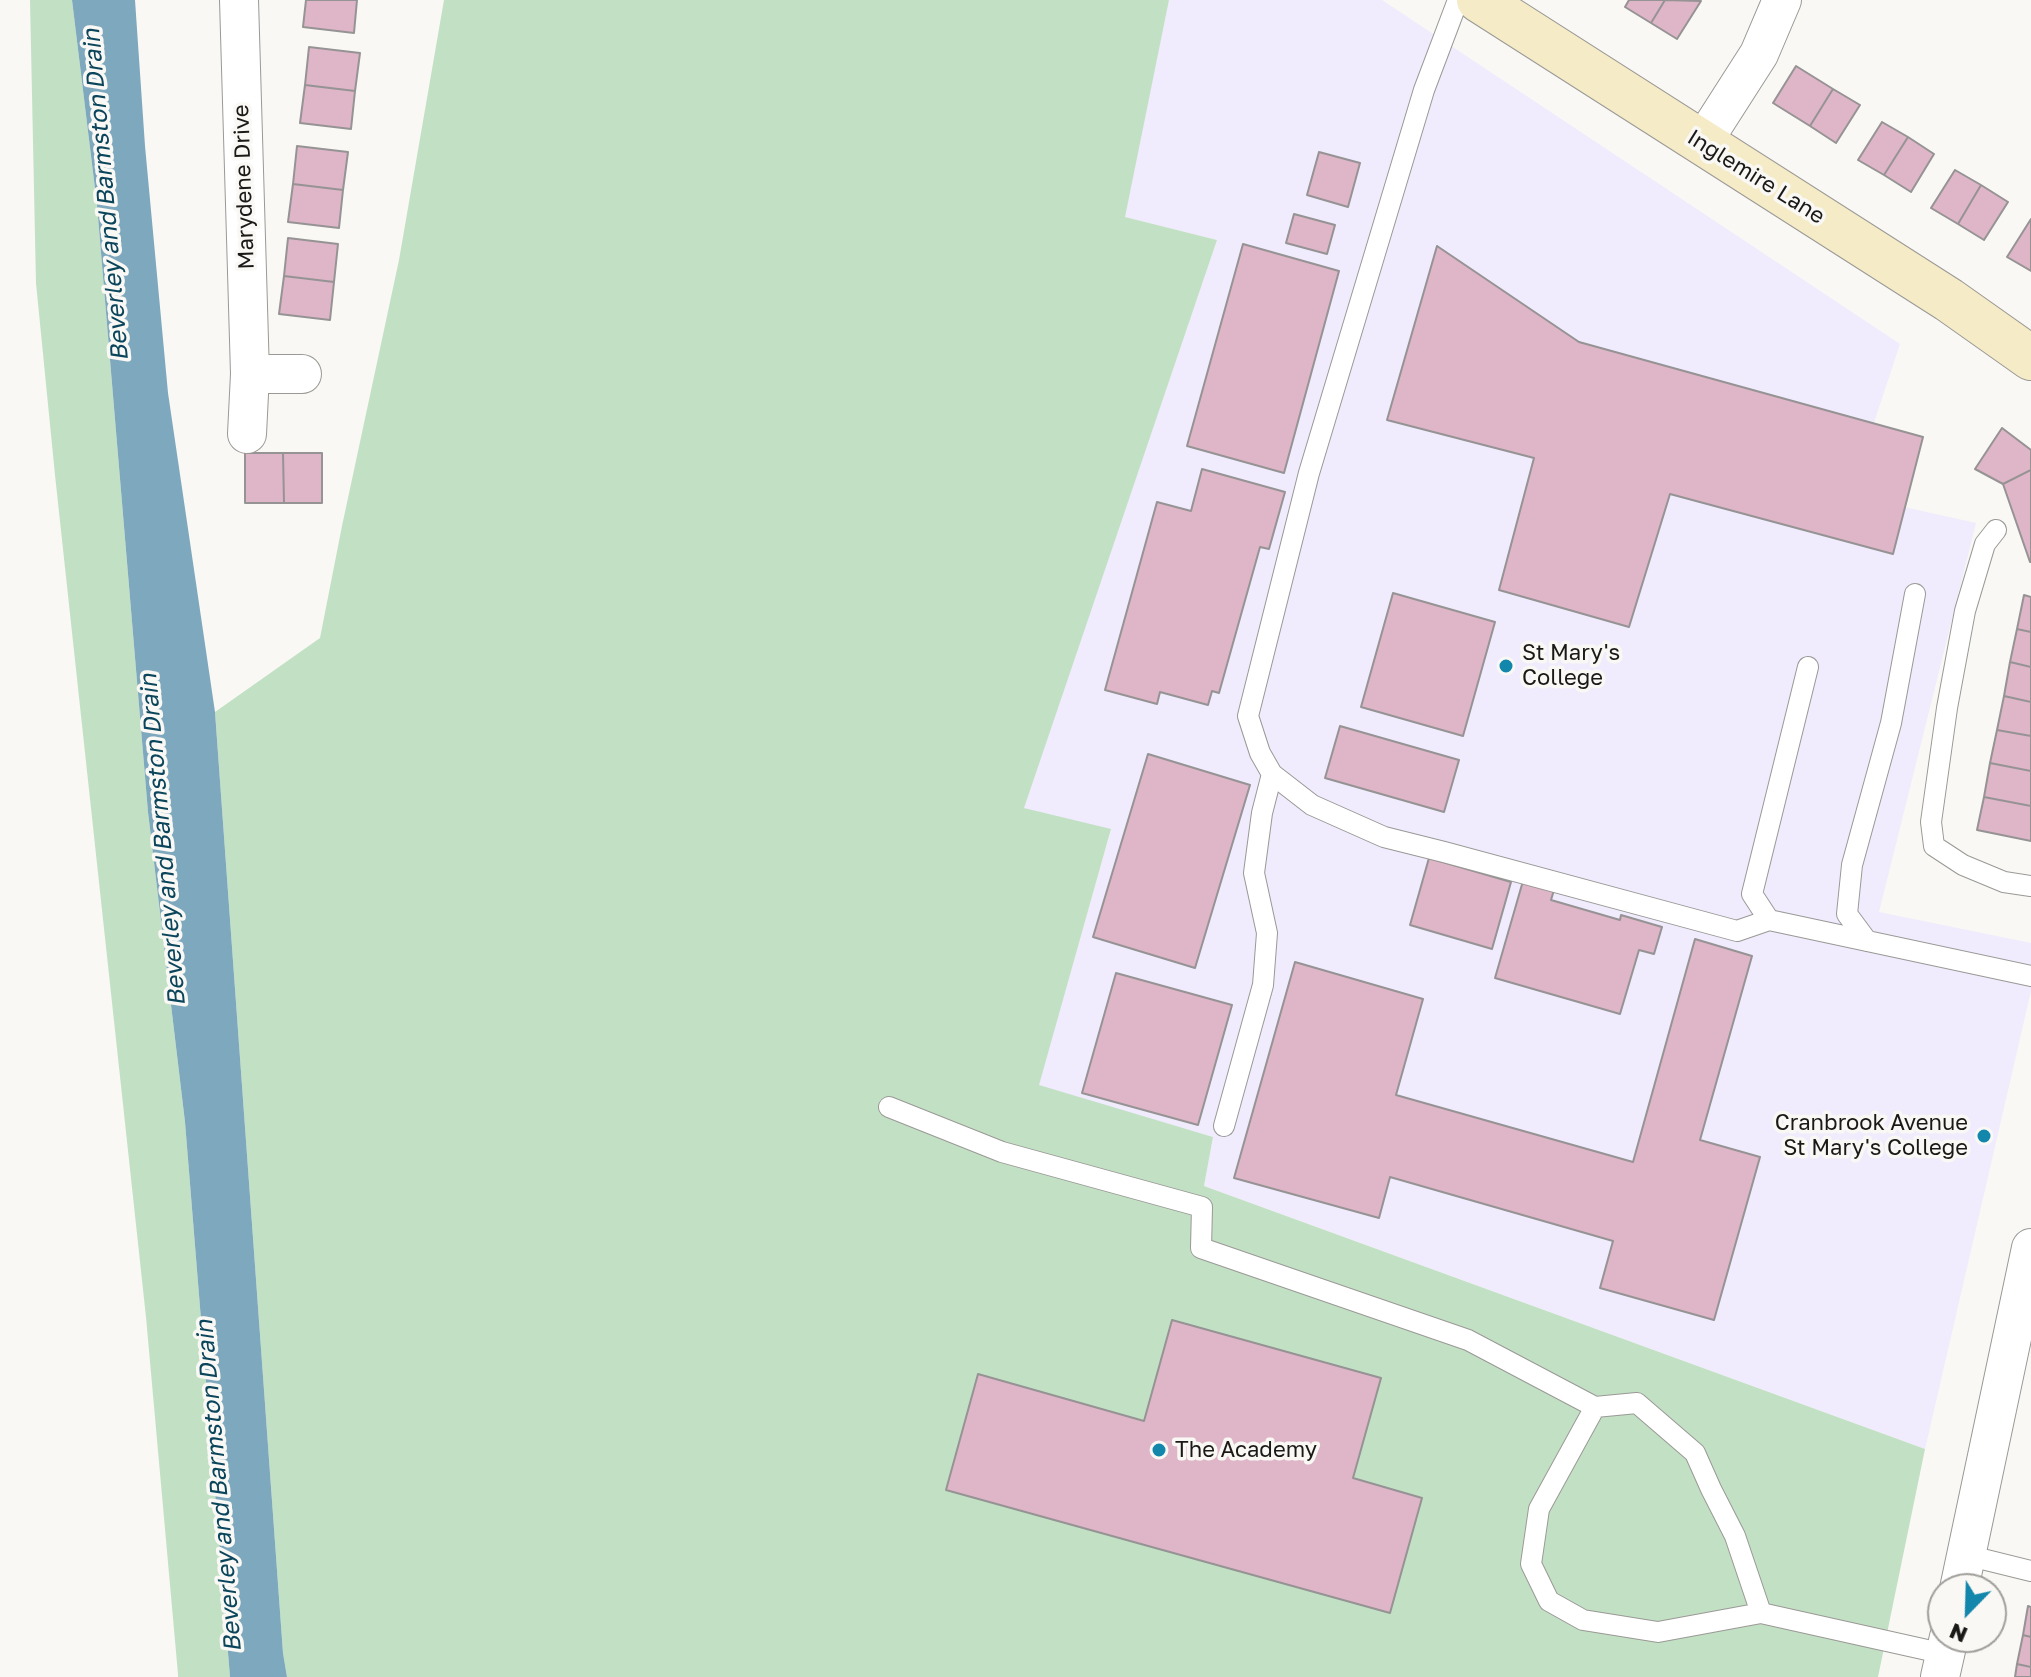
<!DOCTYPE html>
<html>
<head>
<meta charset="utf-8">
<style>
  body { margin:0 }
  #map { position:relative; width:2031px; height:1677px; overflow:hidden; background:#f9f8f4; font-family:"Golos Text",sans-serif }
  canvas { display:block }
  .north { position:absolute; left:1927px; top:1573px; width:80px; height:80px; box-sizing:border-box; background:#f9f8f4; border:2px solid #a09f9c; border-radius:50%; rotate:203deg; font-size:22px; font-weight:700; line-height:32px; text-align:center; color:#1a1918 }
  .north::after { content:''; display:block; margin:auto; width:28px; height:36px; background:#1286ab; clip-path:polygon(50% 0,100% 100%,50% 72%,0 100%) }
</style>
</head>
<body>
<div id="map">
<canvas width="2031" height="1677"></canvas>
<div class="north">N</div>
</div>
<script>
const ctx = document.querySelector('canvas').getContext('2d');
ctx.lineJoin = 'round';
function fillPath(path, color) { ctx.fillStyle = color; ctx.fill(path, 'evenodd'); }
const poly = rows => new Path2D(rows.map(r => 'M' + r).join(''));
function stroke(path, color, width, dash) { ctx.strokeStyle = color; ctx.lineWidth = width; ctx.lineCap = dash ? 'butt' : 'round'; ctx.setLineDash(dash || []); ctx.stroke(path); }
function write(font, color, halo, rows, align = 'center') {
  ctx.font = font + ' "Golos Text",sans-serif'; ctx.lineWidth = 7; ctx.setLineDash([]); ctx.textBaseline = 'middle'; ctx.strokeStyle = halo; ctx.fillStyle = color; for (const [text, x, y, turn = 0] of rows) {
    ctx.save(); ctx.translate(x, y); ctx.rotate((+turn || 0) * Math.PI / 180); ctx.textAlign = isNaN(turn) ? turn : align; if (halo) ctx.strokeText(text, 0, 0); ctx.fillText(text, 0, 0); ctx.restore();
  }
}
const education = poly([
  [1169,0,1382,0,1900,344,1850,495,1976,523,1879,912,2031,943,2031,991,1925,1449,1204,1186,1213,1137,1038,1086,1111,830,1023,808,1217,240,1124,217]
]);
const green = poly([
  [30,0,72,0,97,205,148,812,185,1122,230,1677,178,1677,178,1674,146,1317,55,475,36,283],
  [444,0,1169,0,1125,217,1217,240,1024,808,1111,829,1039,1085,1213,1137,1204,1186,1925,1449,1878,1677,287,1677,283,1653,215,712,320,638,342,526,399,260]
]);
const water = poly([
  [72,0,135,0,145,146,168,393,215,712,283,1653,287,1677,230,1677,185,1122,148,812,97,205]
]);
const building = poly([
  [306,0,357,0,354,33,303,27,306,0],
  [1629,0,1665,0,1651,23,1625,7,1629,0],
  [1665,0,1701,1,1677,39,1651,23,1665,0],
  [309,47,360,53,355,91,305,85,309,47],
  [1796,66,1833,89,1810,126,1773,103,1796,66],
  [305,85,355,91,351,129,300,123,305,85],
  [1833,89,1860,105,1836,143,1810,126,1833,89],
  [1882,122,1908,137,1884,175,1858,160,1882,122],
  [1908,137,1934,154,1911,192,1884,175,1908,137],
  [297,146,348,152,343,190,293,184,297,146],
  [1319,152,1360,163,1348,207,1307,195,1319,152],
  [1955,170,1981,185,1958,224,1931,208,1955,170],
  [293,184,343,190,339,228,288,222,293,184],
  [1981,185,2008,202,1984,240,1958,224,1981,185],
  [1294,214,1335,225,1327,254,1286,243,1294,214],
  [2031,219,2031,271,2007,257,2031,219],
  [288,238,338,244,334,282,284,276,288,238],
  [1243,244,1339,271,1284,473,1187,446,1243,244],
  [1437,246,1579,342,1923,437,1893,554,1670,494,1629,627,1499,590,1534,458,1387,420,1437,246],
  [284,276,334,282,330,320,279,314,284,276],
  [2002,428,2031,450,2031,470,2003,484,1975,469,2002,428],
  [245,453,283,453,284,503,245,503,245,453],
  [283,453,322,453,322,503,284,503,283,453],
  [1202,469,1285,492,1269,549,1260,547,1219,693,1212,691,1208,705,1160,692,1157,704,1105,690,1157,502,1191,511,1202,469],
  [2031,470,2031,562,2030,562,2003,484,2031,470],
  [1393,593,1495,622,1463,736,1361,707,1393,593],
  [2024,595,2031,597,2031,632,2017,629,2024,595],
  [2017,629,2031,632,2031,667,2010,662,2017,629],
  [2010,662,2031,667,2031,702,2004,696,2010,662],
  [2004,696,2031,702,2031,736,1997,730,2004,696],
  [1340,726,1459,760,1444,812,1325,778,1340,726],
  [1997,730,2031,736,2031,771,1990,763,1997,730],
  [1148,754,1250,785,1195,968,1093,937,1148,754],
  [1990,763,2031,771,2031,806,1984,797,1990,763],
  [1984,797,2031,806,2031,841,1977,830,1984,797],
  [1429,858,1511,882,1492,949,1410,925,1429,858],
  [1523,881,1554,890,1551,900,1620,920,1621,915,1662,927,1654,954,1639,950,1620,1014,1495,978,1523,881],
  [1695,939,1752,956,1700,1140,1760,1157,1714,1320,1600,1288,1613,1241,1390,1177,1379,1218,1234,1178,1295,962,1423,999,1396,1095,1633,1162,1695,939],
  [1116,973,1232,1005,1198,1125,1082,1093,1116,973],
  [1172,1320,1381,1378,1353,1478,1422,1498,1390,1613,946,1490,978,1374,1144,1421,1172,1320],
  [2028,1606,2031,1607,2031,1637,2023,1635,2028,1606],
  [2023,1635,2031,1637,2031,1667,2017,1664,2023,1635],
  [2017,1664,2031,1667,2031,1677,2015,1677,2017,1664]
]);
const lane = poly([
  [1996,530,1985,544,1965,611,1947,708,1931,822,1934,846,1963,865,2004,882,2031,886],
  [1272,774,1312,805,1384,837,1444,852,1737,931,1769,920,2031,976],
  [1769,920,1752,894,1808,667],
  [1867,941,1847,914,1852,865,1891,723,1915,594],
  [889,1107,1002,1152,1202,1207,1201,1248,1468,1340,1595,1407],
  [1224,1126,1263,985,1267,933,1254,873,1262,813,1272,774,1260,753,1248,716,1309,473,1424,90,1458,0],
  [1966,1555,2031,1571],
  [1761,1613,1735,1536,1711,1489,1695,1453,1637,1403,1595,1407,1539,1509,1531,1564,1549,1601,1583,1620,1658,1632,1761,1613,1945,1654]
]);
const street = poly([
  [239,0,250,374,247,434],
  [1702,143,1759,54,1782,0],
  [250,374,302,374],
  [1959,1589,2031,1248],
  [1940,1677,1949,1637]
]);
const secondary = poly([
  [1479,0,1949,300,2031,358]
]);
const markers = [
  [1506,666,8,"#1286ab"],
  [1984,1136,8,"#1286ab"],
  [1159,1450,8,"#1286ab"]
];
const streetNames = [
  ["Inglemire Lane",1756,177,32],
  ["Marydene Drive",244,187,-92]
];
const poiNames = [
  ["St Mary's",1522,653],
  ["College",1522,678],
  ["Cranbrook Avenue",1968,1123,"right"],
  ["St Mary's College",1968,1148,"right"],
  ["The Academy",1175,1450]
];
const waterNames = [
  ["Beverley and Barmston Drain",106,195,-95],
  ["Beverley and Barmston Drain",163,840,-95],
  ["Beverley and Barmston Drain",219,1486,-95]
];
fillPath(education, '#f0ebfd');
fillPath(green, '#c2e0c4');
fillPath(water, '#7ea8bd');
fillPath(building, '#dfb5c8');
stroke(building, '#969394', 2);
stroke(lane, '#9a9996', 22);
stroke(street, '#9a9996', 40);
stroke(secondary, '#9a9996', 46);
stroke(lane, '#fff', 20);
stroke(street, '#fff', 38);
stroke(secondary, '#f5ebc7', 44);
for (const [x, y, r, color] of markers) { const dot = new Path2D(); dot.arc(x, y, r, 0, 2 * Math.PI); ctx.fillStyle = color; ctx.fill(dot); stroke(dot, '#f9f8f4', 3); }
write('22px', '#1a1918', '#f9f8f4', streetNames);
write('22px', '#1a1918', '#f9f8f4', poiNames, 'left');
write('italic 24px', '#0b455c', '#f9f8f4', waterNames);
</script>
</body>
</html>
